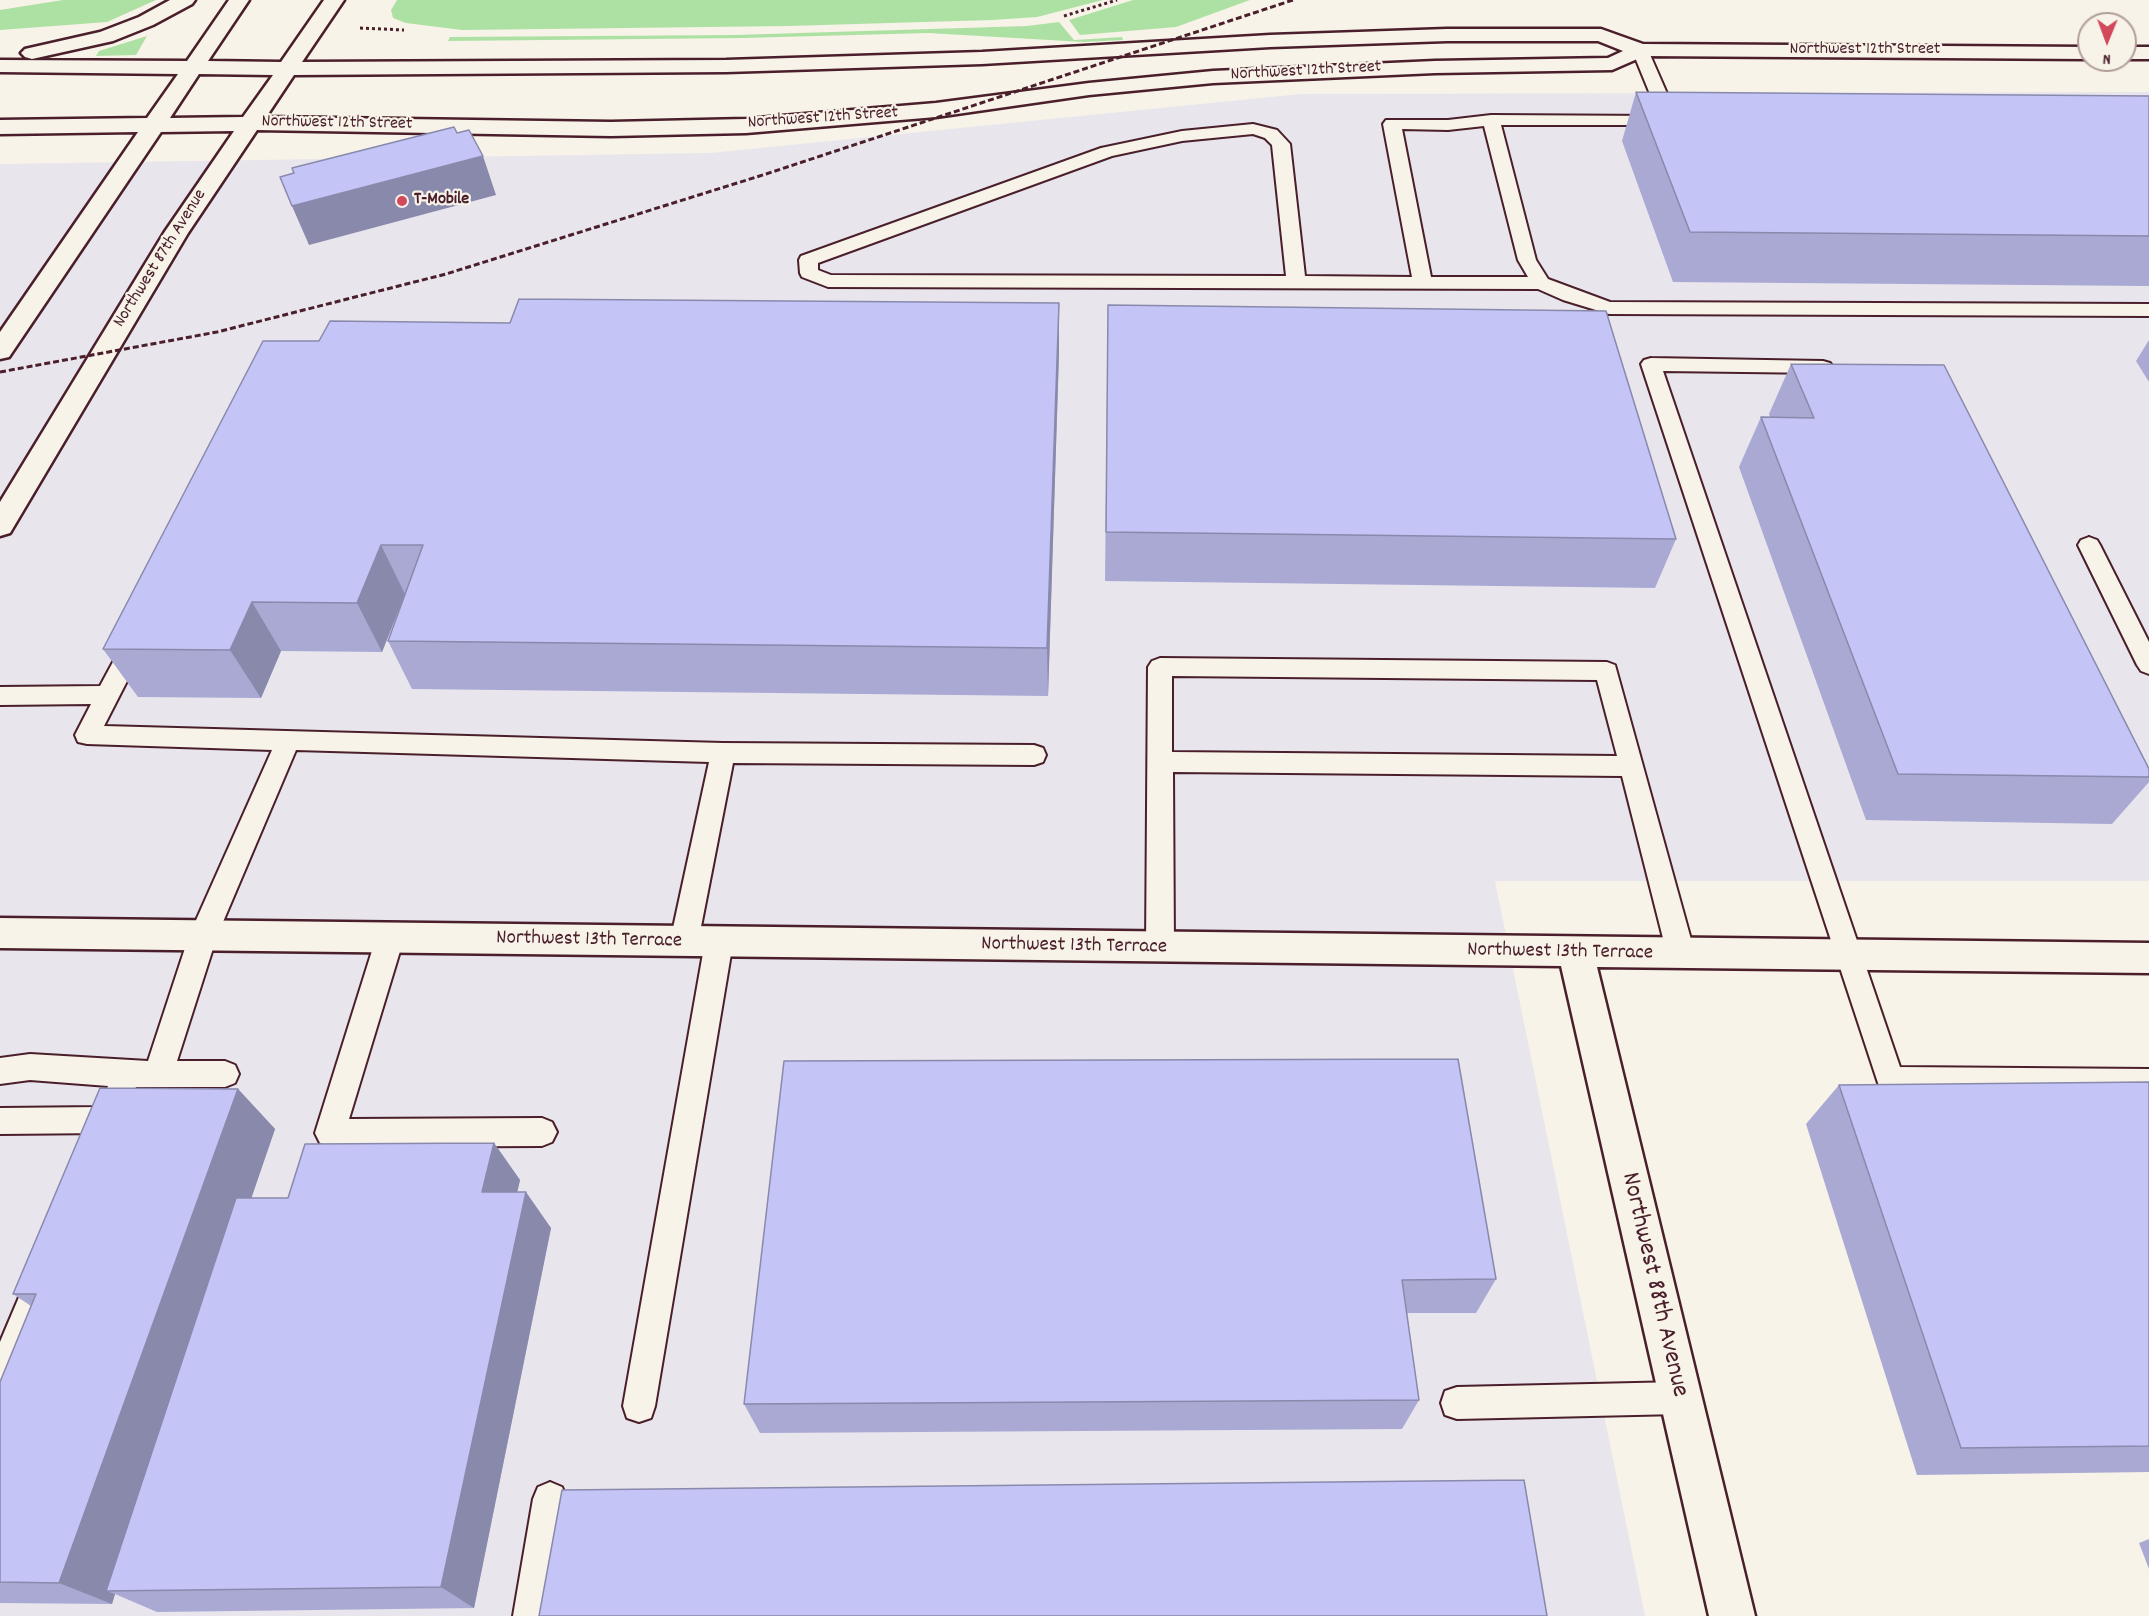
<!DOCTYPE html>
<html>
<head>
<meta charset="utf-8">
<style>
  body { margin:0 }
  #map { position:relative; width:2149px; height:1616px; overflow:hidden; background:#f7f3e8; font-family:Dekko,sans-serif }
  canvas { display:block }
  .north { position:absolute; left:2077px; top:12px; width:60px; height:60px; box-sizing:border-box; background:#f7f3e8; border:2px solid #b29e9c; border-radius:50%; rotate:181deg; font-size:16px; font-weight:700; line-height:24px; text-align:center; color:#4a1f2b }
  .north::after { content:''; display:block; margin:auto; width:21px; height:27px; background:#d1495b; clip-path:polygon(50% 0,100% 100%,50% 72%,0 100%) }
</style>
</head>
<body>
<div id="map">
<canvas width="2149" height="1616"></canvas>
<div class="north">N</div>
</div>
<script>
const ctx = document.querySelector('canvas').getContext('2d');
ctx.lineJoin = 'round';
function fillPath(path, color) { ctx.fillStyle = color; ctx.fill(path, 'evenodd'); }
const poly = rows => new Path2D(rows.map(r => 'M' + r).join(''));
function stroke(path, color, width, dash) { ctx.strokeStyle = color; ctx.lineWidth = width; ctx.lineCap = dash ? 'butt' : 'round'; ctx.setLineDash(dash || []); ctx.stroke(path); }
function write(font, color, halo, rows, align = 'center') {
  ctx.font = font + ' Dekko,sans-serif'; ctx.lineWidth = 4.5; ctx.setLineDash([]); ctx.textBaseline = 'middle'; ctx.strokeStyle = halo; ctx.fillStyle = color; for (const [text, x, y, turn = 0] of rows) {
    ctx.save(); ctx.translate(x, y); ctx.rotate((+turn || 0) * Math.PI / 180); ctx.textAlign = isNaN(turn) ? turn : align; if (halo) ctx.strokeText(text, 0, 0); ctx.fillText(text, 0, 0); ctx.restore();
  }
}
const built = poly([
  [2149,92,2149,881,1495,881,1645,1616,0,1616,0,164,710,153,1301,94]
]);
const green = poly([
  [63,0,156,0,107,22,0,30,0,10],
  [397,0,1103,0,1037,17,992,20,789,26,462,30,406,23,393,18,391,10],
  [1133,0,1250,0,1176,27,1080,35,1069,20],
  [1059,22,1074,40,1122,37,1123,40,1084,42,928,33,743,38,448,41,450,37,735,35,1027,26],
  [147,36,136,55,96,56,99,51]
]);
const path = poly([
  [1064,16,1117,0],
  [360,28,404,30]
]);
const service = poly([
  [1640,45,1648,50,1679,121,1676,125,1501,125,1536,260,1548,279,1610,302,2149,304,2149,316,1609,314,1563,300,1538,289,828,287,802,277,800,273,799,260,801,256,1101,148,1182,131,1253,124,1277,130,1290,144,1305,276,1412,277,1383,124,1386,120,1448,120,1491,115,1659,116,1632,50,1640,45],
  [1484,126,1518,260,1528,277,1431,277,1402,129,1448,130,1484,126],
  [1253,134,1265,138,1272,145,1286,276,831,275,818,270,818,263,1112,156,1182,141,1253,134],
  [1651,358,1823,361,1830,363,1833,367,1830,371,1823,373,1663,371,1900,1067,2149,1069,2149,1095,1890,1093,1880,1089,1641,364,1644,360,1651,358],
  [2089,537,2097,540,2100,545,2149,642,2149,674,2141,671,2137,665,2078,545,2081,540,2089,537],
  [135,633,143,636,147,642,104,726,723,743,1034,745,1043,748,1046,755,1043,762,1034,765,733,763,698,942,694,950,684,954,674,950,670,942,709,762,296,750,217,936,177,1061,225,1061,235,1065,239,1074,235,1083,225,1087,136,1087,118,1130,108,1133,0,1134,0,1108,99,1107,108,1086,30,1080,0,1084,0,1058,30,1054,148,1061,189,936,272,750,87,744,78,742,75,735,91,704,0,705,0,687,100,686,127,636,135,633],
  [1160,658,1607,662,1615,665,1695,954,1691,962,1681,966,1671,962,1667,954,1622,776,1173,772,1174,948,1170,956,1160,960,1150,956,1146,948,1148,667,1152,661,1160,658],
  [1172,676,1597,680,1617,756,1172,752,1172,676],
  [390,927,400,930,404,938,349,1119,542,1118,552,1122,557,1132,552,1142,542,1146,330,1147,320,1143,315,1133,376,938,380,930,390,927],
  [719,930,729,934,733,942,655,1406,651,1418,639,1422,627,1418,623,1406,705,942,709,934,719,930],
  [44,1260,55,1264,60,1275,11,1391,0,1396,0,1342,33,1264,44,1260],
  [1680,1382,1692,1386,1696,1398,1692,1410,1680,1414,1457,1419,1445,1415,1441,1403,1445,1391,1457,1387,1680,1382],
  [550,1482,562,1487,567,1499,549,1616,513,1616,533,1499,538,1487,550,1482]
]);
const minor = poly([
  [0,918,2149,943,2149,973,1597,967,1755,1616,1709,1616,1561,966,0,948,0,918]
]);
const secondary = poly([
  [170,0,195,0,192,4,153,25,113,41,32,59,25,57,21,53,25,49,100,32,139,17,170,0],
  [229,0,249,0,208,61,281,62,324,0,344,0,302,62,726,60,982,52,1270,35,1447,29,1601,29,1643,44,2089,47,2089,59,1644,56,1612,70,1435,73,1213,83,1089,95,936,117,746,133,611,136,257,130,188,233,10,533,0,536,0,502,164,233,234,131,161,132,9,357,0,359,0,332,138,132,0,134,0,120,147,118,178,74,0,72,0,60,187,61,229,0],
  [1447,41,1598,41,1623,51,1608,58,1435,61,1213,71,1089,83,936,103,746,119,611,122,266,117,294,75,726,72,982,64,1270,47,1447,41],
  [199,74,273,75,243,117,170,118,199,74],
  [2125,47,2149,47,2149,59,2125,59,2125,47]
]);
const rail = poly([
  [0,372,217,332,446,274,766,174,1293,0]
]);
const wall = poly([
  [1636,92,2149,96,2149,286,1673,282,1622,141],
  [1059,303,1059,353,1048,696,412,689,388,641,405,594,382,652,281,651,261,698,138,697,103,649,319,341,510,323],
  [1108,305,1676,539,1655,588,1105,581],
  [2149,340,2149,382,2136,361],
  [1791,364,2149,769,2149,782,2112,824,1866,820,1739,467,1761,417,1770,417,1769,414],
  [784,1061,1496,1279,1476,1313,1407,1313,1419,1400,1402,1429,760,1433,744,1404],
  [2149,1082,2149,1472,1917,1475,1806,1124,1839,1085],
  [238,1089,275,1129,251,1198,288,1198,494,1143,520,1180,517,1192,551,1228,474,1608,157,1612,115,1594,112,1604,0,1603,0,1382,31,1306,13,1294],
  [2149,1539,2149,1569,2139,1543]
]);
const shadedWall = poly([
  [483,156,496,195,309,245,292,206],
  [1059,303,1059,353,1048,696,1047,648],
  [381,545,405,594,382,652,357,603],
  [252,602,281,651,261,698,230,650],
  [238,1089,275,1129,117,1591,106,1591,115,1594,112,1604,59,1583],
  [494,1143,520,1180,509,1229,482,1192],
  [526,1192,551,1228,474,1608,441,1587]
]);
const building = poly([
  [1636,92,2149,96,2149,236,1690,232,1636,92],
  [454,127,457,133,469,130,483,156,292,206,280,177,294,173,292,168,454,127],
  [519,299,1059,303,1047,648,388,641,423,545,381,545,357,603,252,602,230,650,103,649,263,341,319,341,330,321,510,323,519,299],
  [1108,305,1606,311,1676,539,1106,532,1108,305],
  [1791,364,1944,365,2149,769,2149,777,1898,774,1761,417,1814,418,1791,364],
  [1458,1059,1496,1279,1402,1280,1419,1400,744,1404,784,1061,1458,1059],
  [2149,1082,2149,1446,1961,1448,1839,1085,2149,1082],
  [100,1088,238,1089,59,1583,0,1582,0,1382,36,1294,13,1294,100,1088],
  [494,1143,482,1192,526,1192,441,1587,106,1591,236,1198,288,1198,305,1144,494,1143],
  [1524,1480,1547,1616,539,1616,562,1490,1524,1480]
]);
const markers = [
  [402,201,6,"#d1495b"]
];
const farStreetnames = [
  ["Northwest 12th Street",1865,51],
  ["Northwest 12th Street",1306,72,-3],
  ["Northwest 12th Street",823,119,-4],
  ["Northwest 12th Street",337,124,1],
  ["Northwest 87th Avenue",161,259,-58]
];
const farPoinames = [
  ["T-Mobile",414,201]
];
const streetNames = [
  ["Northwest 13th Terrace",589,941,1],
  ["Northwest 13th Terrace",1074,947,1],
  ["Northwest 13th Terrace",1560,953,1]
];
const nearStreetnames = [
  ["Northwest 88th Avenue",1653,1285,77]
];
fillPath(built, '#e8e5ec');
fillPath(green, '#ade1a3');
stroke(service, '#4a1f2b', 4);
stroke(minor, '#4a1f2b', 5);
stroke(secondary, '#4a1f2b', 5);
stroke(path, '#4a1f2b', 3, [3, 3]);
fillPath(service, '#f7f3e8');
fillPath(minor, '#f7f3e8');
fillPath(secondary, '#f7f3e8');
stroke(rail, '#4a1f2b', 3, [6, 3]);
fillPath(wall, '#a9a9d4');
fillPath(shadedWall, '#8989ac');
fillPath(building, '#c4c4f6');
stroke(building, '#8989ac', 1.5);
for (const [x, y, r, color] of markers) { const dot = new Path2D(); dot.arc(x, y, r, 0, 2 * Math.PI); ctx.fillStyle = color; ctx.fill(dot); stroke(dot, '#f7f3e8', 2); }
write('18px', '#4a1f2b', '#f7f3e8', farStreetnames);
write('bold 18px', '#4a1f2b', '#f7f3e8', farPoinames, 'left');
write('21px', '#4a1f2b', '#f7f3e8', streetNames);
write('26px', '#4a1f2b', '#f7f3e8', nearStreetnames);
</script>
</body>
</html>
